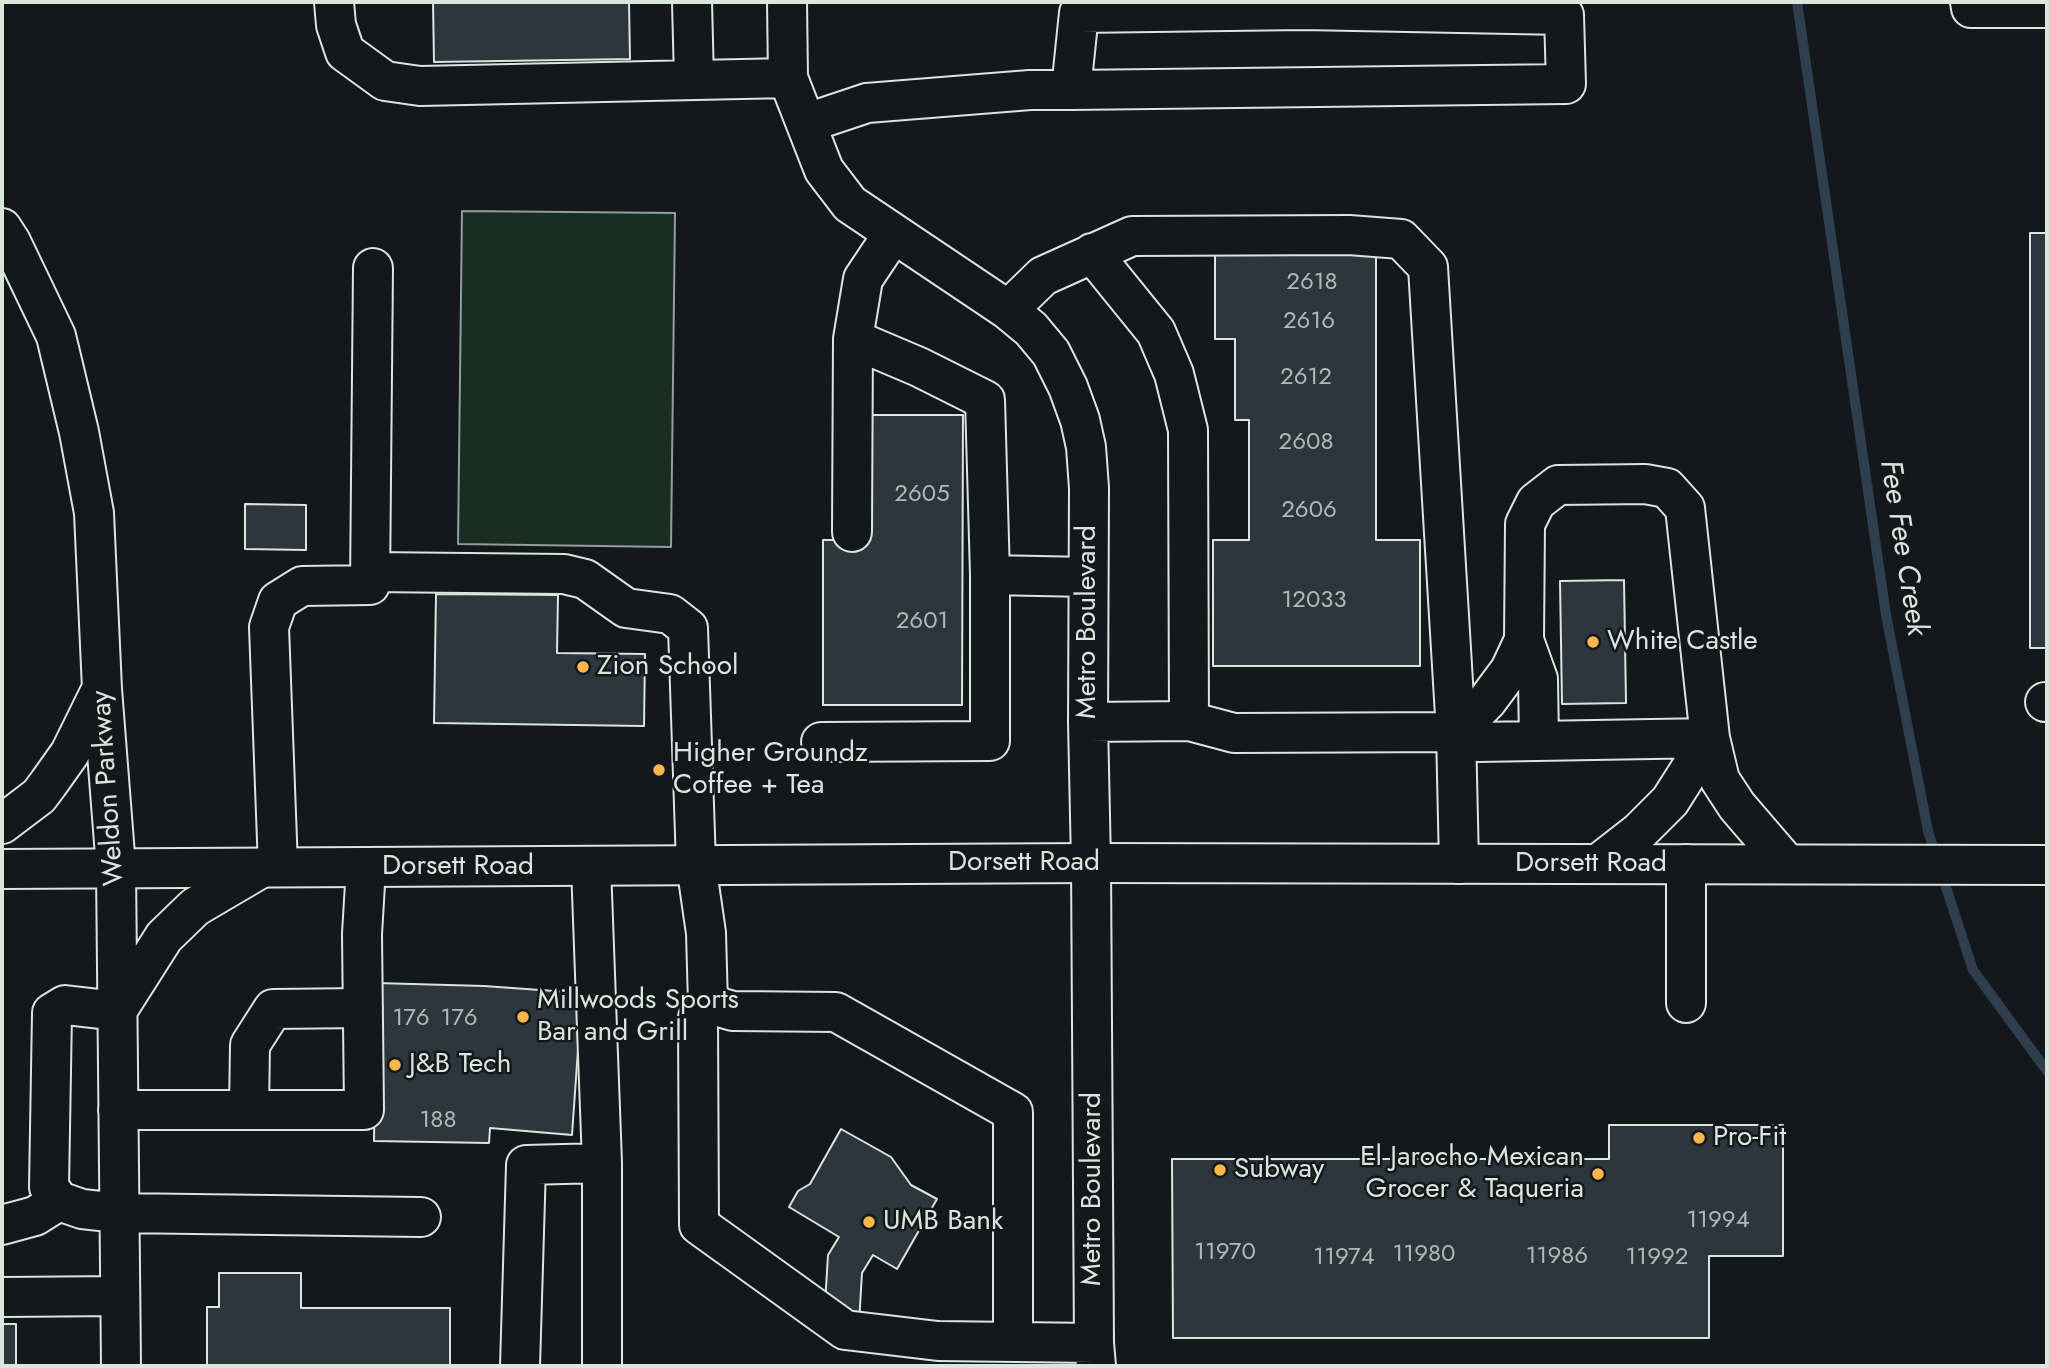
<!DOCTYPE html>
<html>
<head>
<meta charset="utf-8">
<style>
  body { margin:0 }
  #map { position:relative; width:2049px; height:1368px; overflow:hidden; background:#14181c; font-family:Jost,sans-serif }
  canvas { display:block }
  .frame { position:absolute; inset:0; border:4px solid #d8e6dc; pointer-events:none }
</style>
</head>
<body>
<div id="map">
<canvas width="2049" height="1368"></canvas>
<div class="frame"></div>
</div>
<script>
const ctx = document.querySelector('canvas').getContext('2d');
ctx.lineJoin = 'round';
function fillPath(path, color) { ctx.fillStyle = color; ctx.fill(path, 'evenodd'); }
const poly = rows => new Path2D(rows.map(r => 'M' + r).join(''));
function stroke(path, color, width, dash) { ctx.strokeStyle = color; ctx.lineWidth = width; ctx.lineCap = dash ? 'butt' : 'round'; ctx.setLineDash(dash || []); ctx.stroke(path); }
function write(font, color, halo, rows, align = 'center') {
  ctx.font = font + ' Jost,sans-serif'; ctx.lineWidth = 5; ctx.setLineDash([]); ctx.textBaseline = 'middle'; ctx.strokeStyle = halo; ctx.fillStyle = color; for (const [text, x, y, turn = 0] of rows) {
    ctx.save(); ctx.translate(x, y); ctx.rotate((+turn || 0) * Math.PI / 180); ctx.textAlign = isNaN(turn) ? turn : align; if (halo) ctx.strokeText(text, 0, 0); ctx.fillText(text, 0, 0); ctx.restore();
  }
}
const green = poly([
  [462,211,675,213,671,547,458,544,462,211]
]);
const stream = poly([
  [1797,2,1886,615,1928,831,1936,857],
  [1941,872,1973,970,2047,1071]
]);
const building = poly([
  [433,2,629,2,630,59,434,62,433,2],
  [2030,233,2047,233,2047,648,2030,648,2030,233],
  [1376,254,1376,540,1420,540,1420,666,1213,666,1213,540,1249,540,1249,420,1235,420,1235,339,1215,339,1215,255,1376,254],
  [869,415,963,415,962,705,823,705,823,540,868,540,869,415],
  [245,504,306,505,306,550,245,549,245,504],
  [1624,580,1626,703,1562,704,1560,581,1624,580],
  [436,594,558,595,557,653,645,654,644,726,434,723,436,594],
  [376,983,484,986,582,993,572,1135,490,1128,489,1143,374,1141,376,983],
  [1609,1125,1783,1125,1783,1256,1709,1256,1709,1338,1173,1338,1172,1159,1609,1159,1609,1125],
  [841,1129,891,1157,911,1185,937,1199,897,1269,873,1255,862,1273,859,1323,825,1304,828,1255,839,1237,789,1207,798,1191,810,1184,841,1129],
  [219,1273,301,1273,301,1308,450,1308,450,1366,207,1366,207,1307,219,1307,219,1273],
  [2,1324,16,1324,16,1366,2,1366,2,1324]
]);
const minor = poly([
  [334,2,336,25,345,52,385,81,420,86,788,78],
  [692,2,694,80],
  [787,2,788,78,824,170,850,204,1008,310,1031,329,1051,353,1068,387,1080,420,1086,447,1089,488,1088,722,1091,863,1094,1343,1096,1366],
  [1970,2,1971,8,2047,8],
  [807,123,867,103,1030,90,1071,90,1566,84,1564,15,1303,10,1079,13,1071,90],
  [2,228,11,242,56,336,79,432,94,513,102,689,116,868,121,1366],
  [893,234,863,279,853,339,919,367,985,400,990,575],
  [1008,310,1043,276,1132,236,1349,235,1401,239,1428,267,1456,732,1459,864],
  [852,532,853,339],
  [370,572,564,574,585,579,626,608,670,614,688,628,696,864,706,933,708,1004,698,1018,699,1225,845,1330,938,1341,1094,1343],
  [2045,702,2047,702],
  [1189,721,1234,733,1456,732,1478,742,1710,738],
  [1088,722,1189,721,1188,430,1174,374,1156,332,1092,253],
  [1456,732,1487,701,1510,670,1524,640],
  [1539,740,1538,679,1524,640,1525,524,1536,502,1558,485,1645,484,1667,488,1685,508,1710,738,1720,780,1737,806,1786,863],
  [821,742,990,741,990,575,1087,577],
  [2,824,39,796,48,784,70,753,101,690],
  [1598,864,1639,832,1670,801,1710,738],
  [1686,864,1686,1003],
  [591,866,602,1163,602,1366],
  [278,867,269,627,278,601,302,586,370,585,373,268],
  [708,1004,733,1011,836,1012,1013,1112,1013,1342],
  [117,1011,65,1005,52,1013,49,1187,59,1201,82,1209,119,1213,421,1217],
  [117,1011,164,937,195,907,263,867],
  [118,1110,364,1110,362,934,366,867],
  [249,1110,250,1045,273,1009,363,1008],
  [2,1225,35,1216,59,1201],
  [2,1297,120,1296],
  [520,1366,526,1165,602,1163]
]);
const major = poly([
  [2,869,1091,863,2047,865]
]);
const markers = [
  [1593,642,7,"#ffb74d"],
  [583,667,7,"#ffb74d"],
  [659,770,7,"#ffb74d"],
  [523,1017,7,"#ffb74d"],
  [395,1065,7,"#ffb74d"],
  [1699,1138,7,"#ffb74d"],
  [1220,1170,7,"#ffb74d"],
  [1598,1174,7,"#ffb74d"],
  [869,1222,7,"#ffb74d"]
];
const numberNames = [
  ["2618",1312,283],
  ["2616",1309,322],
  ["2612",1306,378],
  ["2608",1306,443],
  ["2605",922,495],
  ["2606",1309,511],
  ["12033",1314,601],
  ["2601",922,622],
  ["176",411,1019],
  ["176",459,1019],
  ["188",438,1121],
  ["11994",1718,1221],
  ["11970",1225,1253],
  ["11980",1424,1255],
  ["11986",1557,1257],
  ["11974",1344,1258],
  ["11992",1657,1258]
];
const streetNames = [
  ["Metro Boulevard",1088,622,-90],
  ["Weldon Parkway",109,788,-94],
  ["Dorsett Road",1024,863],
  ["Dorsett Road",1591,864],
  ["Dorsett Road",458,867],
  ["Metro Boulevard",1093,1189,-90]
];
const poiNames = [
  ["White Castle",1607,642],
  ["Zion School",597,667],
  ["Higher Groundz",673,754],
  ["Coffee + Tea",673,786],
  ["Millwoods Sports",537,1001],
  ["Bar and Grill",537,1033],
  ["J&B Tech",409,1065],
  ["Pro-Fit",1713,1138],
  ["El Jarocho Mexican",1584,1158,"right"],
  ["Grocer & Taqueria",1584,1190,"right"],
  ["Subway",1234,1170],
  ["UMB Bank",883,1222]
];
const waterNames = [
  ["Fee Fee Creek",1902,548,81]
];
fillPath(green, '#1a2d24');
stroke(green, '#939e99', 2);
stroke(stream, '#2f3f4d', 10);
fillPath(building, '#2c363c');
stroke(building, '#d8e6dc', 2);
stroke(minor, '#d8e6dc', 42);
stroke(major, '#d8e6dc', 42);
stroke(minor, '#14181c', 38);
stroke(major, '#14181c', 38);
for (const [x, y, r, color] of markers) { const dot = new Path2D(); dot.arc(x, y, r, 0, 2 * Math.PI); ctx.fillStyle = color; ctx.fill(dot); stroke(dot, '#14181c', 2.5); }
write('24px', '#adbab4', null, numberNames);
write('28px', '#d8e6dc', '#14181c', streetNames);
write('28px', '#d8e6dc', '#14181c', poiNames, 'left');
write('italic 30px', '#d8e6dc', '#14181c', waterNames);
</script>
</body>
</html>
